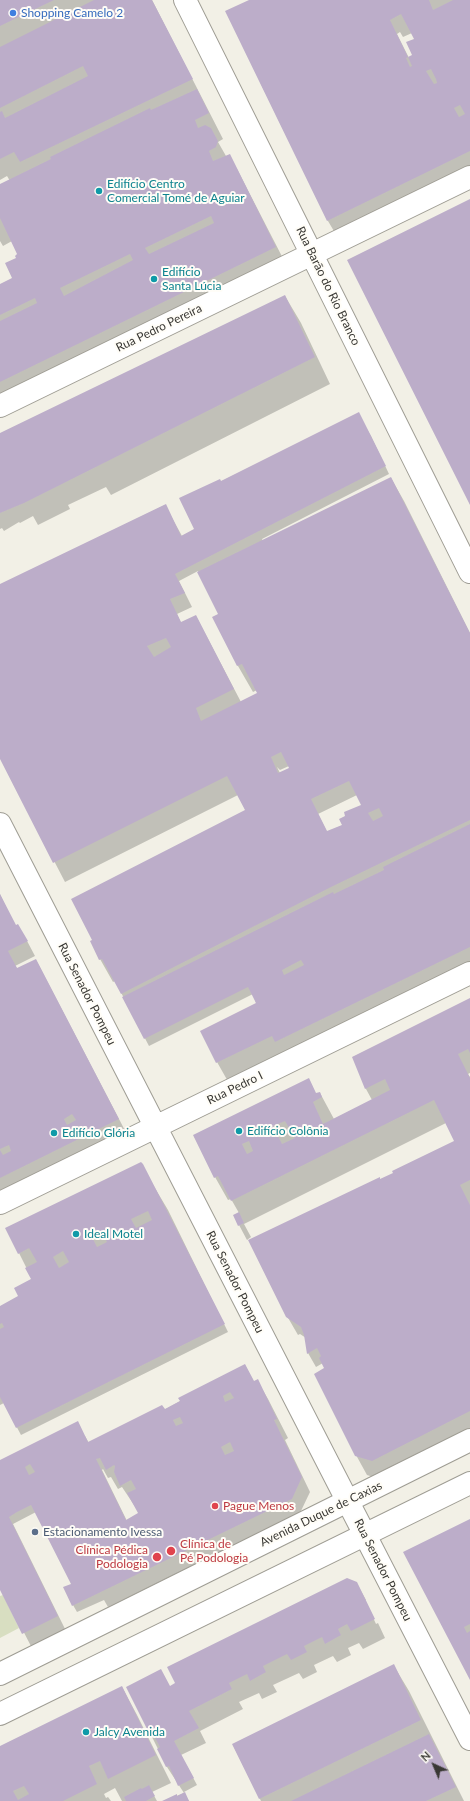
<!DOCTYPE html>
<html>
<head>
<meta charset="utf-8">
<style>
  body { margin:0 }
  #map { position:relative; width:470px; height:1801px; overflow:hidden; background:#f2f0e6; font-family:Lato,sans-serif }
  canvas { display:block }
  .north { position:absolute; left:414px; top:1745px; width:40px; height:40px; -webkit-text-stroke:3px #fffdf7; paint-order:stroke; rotate:316deg; font-size:11px; font-weight:700; line-height:16px; text-align:center; color:#393834 }
  .north::after { content:''; display:block; margin:auto; width:14px; height:18px; background:#393834; clip-path:polygon(50% 0,100% 100%,50% 72%,0 100%) }
</style>
</head>
<body>
<div id="map">
<canvas width="470" height="1801"></canvas>
<div class="north">N</div>
</div>
<script>
const ctx = document.querySelector('canvas').getContext('2d');
ctx.lineJoin = 'round';
function fillPath(path, color) { ctx.fillStyle = color; ctx.fill(path, 'evenodd'); }
const poly = rows => new Path2D(rows.map(r => 'M' + r).join(''));
function stroke(path, color, width, dash) { ctx.strokeStyle = color; ctx.lineWidth = width; ctx.lineCap = dash ? 'butt' : 'round'; ctx.setLineDash(dash || []); ctx.stroke(path); }
function write(font, color, halo, rows, align = 'center') {
  ctx.font = font + ' Lato,sans-serif'; ctx.lineWidth = 4; ctx.setLineDash([]); ctx.textBaseline = 'middle'; ctx.strokeStyle = halo; ctx.fillStyle = color; for (const [text, x, y, turn = 0] of rows) {
    ctx.save(); ctx.translate(x, y); ctx.rotate((+turn || 0) * Math.PI / 180); ctx.textAlign = isNaN(turn) ? turn : align; if (halo) ctx.strokeText(text, 0, 0); ctx.fillText(text, 0, 0); ctx.restore();
  }
}
const green = poly([
  [3,1595,19,1628,0,1638,0,1596]
]);
const shadow = poly([
  [0,0,152,0,223,139,218,142,226,156,237,169,291,274,0,407,0,285,14,279,19,255,12,241,3,246,0,241,0,186,10,181,7,176,0,180],
  [251,0,470,0,470,169,341,243,328,221,260,82],
  [400,32,403,37,412,33,415,39,414,56,409,58,397,34],
  [285,296,301,323,330,384,111,495,106,487,68,505,70,509,38,525,33,516,20,523,19,522,4,531,2,528,0,529,0,434],
  [358,414,371,436,389,474,262,539,263,541,391,478,404,501,470,633,470,976,230,1085,217,1062,258,1009,253,994,149,1046,115,981,113,982,100,959,246,811,238,795,65,882,0,757,0,585,165,505,182,536,195,529,220,482],
  [198,571,220,614,214,617,238,666,253,692,257,690,259,693,241,702,196,616,181,623,177,614,192,607,179,581],
  [289,766,290,768,280,773,277,767,280,770],
  [357,795,362,805,343,825,327,832,318,814],
  [0,894,17,930,26,939,35,956,15,966,18,969,36,960,131,1142,0,1207],
  [470,1000,470,1073,468,1074,470,1077,470,1436,383,1480,367,1475,356,1455,325,1368,323,1363,316,1367,308,1353,306,1338,300,1334,298,1335,287,1316,380,1181,457,1145,446,1123,244,1224,251,1237,247,1240,239,1225,239,1213,231,1199,228,1200,215,1177,194,1136,320,1093,334,1119,372,1100,366,1089,353,1057],
  [140,1163,168,1210,228,1332,21,1435,4,1403,0,1405,0,1307,19,1297,32,1279,19,1253],
  [245,1365,254,1382,257,1380,268,1399,288,1438,285,1440,310,1492,300,1513,108,1607,104,1600,77,1612,73,1605,72,1584,36,1512,13,1524,68,1635,34,1652,0,1586,0,1461,85,1436,89,1443,164,1410],
  [103,1469,108,1478,111,1477,118,1489,122,1487,140,1514,127,1521,102,1470],
  [470,1520,470,1678,405,1552],
  [356,1582,366,1600,365,1600,376,1624,378,1623,385,1638,363,1649,359,1643,348,1648,351,1655,337,1662,333,1656,314,1665,317,1672,303,1679,299,1673,273,1685,277,1692,262,1699,259,1693,239,1702,243,1709,200,1731,206,1743,181,1755,197,1785,184,1792,189,1801,164,1801,184,1793,167,1767,151,1735,170,1687],
  [394,1666,409,1691,464,1801,261,1801,233,1745],
  [122,1687,137,1715,171,1783,152,1792,157,1801,122,1801,115,1788,104,1794,106,1798,108,1797,111,1801,0,1801,0,1747]
]);
const building = poly([
  [0,0,54,0,0,26],
  [94,0,152,0,193,79,20,162,14,152,0,159,0,112,2,111,5,118,88,76,83,66,0,108,0,47],
  [249,0,429,0,433,10,453,0,470,0,470,151,327,221,225,11],
  [401,14,414,39,406,42,412,55,408,57,412,66,410,67,406,58,408,57,390,20],
  [431,69,436,79,437,83,434,84,426,71],
  [460,105,465,114,459,117,454,108],
  [197,89,209,113,195,120,198,128,205,125,211,128,218,141,216,147,209,151,213,161,230,154,276,247,0,382,0,321,37,303,35,298,0,315,0,284,12,278,5,263,16,258,15,256,17,254,0,218,0,184,51,159,50,157,150,108,151,110],
  [211,216,214,223,149,254,145,248],
  [130,254,133,260,64,296,60,288],
  [470,199,470,505,347,260],
  [285,295,315,357,24,503,0,513,0,433],
  [359,412,386,466,175,574,185,593,170,599,181,622,196,615,234,689,196,708,201,721,257,693,242,664,237,666,212,617,218,614,197,572,391,477,470,633,470,820,331,887,121,994,102,959,99,960,90,941,92,940,71,899,245,810,227,776,53,863,0,759,0,584,166,504,181,536,194,529,179,498,220,479,221,481],
  [166,638,171,647,154,657,147,646],
  [281,752,289,768,278,773,271,757],
  [349,781,361,805,344,812,345,816,339,819,342,825,327,831,311,799],
  [379,808,383,816,373,821,368,813],
  [470,824,470,947,275,1042,272,1036,216,1063,200,1031,256,1003,248,987,144,1039,122,997,333,892,334,894,384,870,383,867],
  [301,960,304,965,284,975,282,970],
  [0,894,16,925,18,924,28,941,8,951,17,968,36,959,119,1119,0,1178,0,1150,3,1155,11,1151,9,1145,0,1149],
  [72,1114,76,1120,67,1125,64,1119],
  [470,998,470,1053,468,1049,458,1054,470,1078,470,1180,460,1185,470,1205,470,1411,372,1461,355,1456,314,1374,324,1368,319,1358,321,1356,317,1348,307,1354,304,1335,301,1327,286,1317,248,1240,380,1177,380,1179,393,1173,392,1171,454,1141,434,1100,231,1201,218,1176,214,1178,193,1135,309,1078,316,1093,320,1092,322,1097,313,1102,323,1124,390,1090,385,1079,365,1089,352,1057],
  [285,1121,295,1138,282,1144,273,1126],
  [249,1141,253,1151,247,1154,242,1144],
  [141,1162,143,1164,225,1324,16,1428,0,1397,0,1329,4,1327,2,1323,0,1324,0,1306,18,1296,14,1288,31,1279,25,1268,37,1262,29,1248,18,1254,5,1228],
  [148,1211,152,1220,136,1228,131,1219],
  [102,1232,107,1242,97,1247,92,1237],
  [63,1251,69,1262,59,1268,53,1257],
  [239,1212,244,1223,238,1226,233,1215],
  [245,1364,254,1381,258,1379,277,1419,274,1420,302,1477,292,1499,72,1606,63,1587,71,1584,31,1505,17,1512,9,1517,58,1616,22,1634,0,1590,0,1460,78,1421,88,1442,162,1405,165,1409,180,1401,178,1398],
  [230,1392,234,1398,225,1402,223,1396],
  [180,1417,183,1423,176,1426,173,1420],
  [230,1442,234,1451,225,1455,221,1447],
  [100,1458,106,1470,114,1465,115,1466,114,1472,120,1486,131,1480,136,1489,127,1493,138,1513,126,1520,96,1459],
  [30,1464,35,1472,29,1475,25,1467],
  [470,1519,470,1624,464,1627,467,1633,470,1631,470,1680,403,1552],
  [347,1578,357,1582,375,1619,351,1631,347,1624,338,1629,341,1635,325,1644,322,1637,304,1646,307,1652,291,1660,287,1654,263,1666,266,1672,250,1681,247,1674,229,1683,232,1689,189,1711,199,1728,174,1741,194,1778,178,1786,169,1766,166,1767,157,1749,160,1747,153,1734,150,1735,126,1687,161,1669,170,1686,175,1683,167,1667],
  [394,1664,421,1720,259,1799,232,1744],
  [122,1686,156,1755,108,1779,100,1761,89,1766,97,1784,63,1801,0,1801,0,1746],
  [24,1786,29,1794,18,1800,13,1791],
  [429,1734,456,1787,426,1801,291,1801],
  [149,1785,155,1796,146,1801,126,1801,124,1797,141,1788,142,1789],
  [185,1792,189,1801,162,1801,177,1794,177,1796]
]);
const minor = poly([
  [185,0,470,572],
  [0,406,470,177],
  [0,824,347,1500],
  [0,1203,470,973]
]);
const tertiary = poly([
  [347,1500,470,1739]
]);
const primary = poly([
  [0,1674,470,1440],
  [0,1714,470,1483]
]);
const markers = [
  [13,13,4,"#3f7fe0"],
  [99,191,4,"#0f9aa8"],
  [154,279,4,"#0f9aa8"],
  [239,1131,4,"#0f9aa8"],
  [54,1133,4,"#0f9aa8"],
  [76,1234,4,"#0f9aa8"],
  [215,1506,4,"#e0444e"],
  [35,1532,4,"#5c6f8a"],
  [171,1551,5,"#e0444e"],
  [157,1557,5,"#e0444e"],
  [86,1732,4,"#0f9aa8"]
];
const shopNames = [
  ["Shopping Camelo 2",21,13]
];
const cultureNames = [
  ["Edifício Centro",107,184],
  ["Comercial Tomé de Aguiar",107,198],
  ["Edifício",162,272],
  ["Santa Lúcia",162,286],
  ["Edifício Colônia",247,1131],
  ["Edifício Glória",62,1133],
  ["Ideal Motel",84,1234],
  ["Jalcy Avenida",94,1732]
];
const streetNames = [
  ["Rua Barão do Rio Branco",328,286,64],
  ["Rua Pedro Pereira",159,328,-26],
  ["Rua Senador Pompeu",87,994,63],
  ["Rua Pedro I",235,1088,-26],
  ["Rua Senador Pompeu",235,1282,63],
  ["Avenida Duque de Caxias",321,1514,-26],
  ["Rua Senador Pompeu",383,1570,63]
];
const healthNames = [
  ["Pague Menos",223,1506],
  ["Clínica de",180,1544],
  ["Pé Podologia",180,1558],
  ["Clínica Pédica",148,1550,"right"],
  ["Podologia",148,1564,"right"]
];
const serviceNames = [
  ["Estacionamento Ivessa",43,1532]
];
fillPath(green, '#d8dec1');
fillPath(shadow, '#0003');
fillPath(building, '#bcadc9');
stroke(minor, '#9f9d94', 24);
stroke(tertiary, '#9f9d94', 24);
stroke(primary, '#9f9d94', 24);
stroke(minor, '#fff', 22);
stroke(tertiary, '#fff', 22);
stroke(primary, '#fff', 22);
for (const [x, y, r, color] of markers) { const dot = new Path2D(); dot.arc(x, y, r, 0, 2 * Math.PI); ctx.fillStyle = color; ctx.fill(dot); stroke(dot, '#fffdf7', 1.5); }
write('12px', '#366cbe', '#fffdf7', shopNames, 'left');
write('12px', '#0d838f', '#fffdf7', cultureNames, 'left');
write('12px', '#393834', '#fffdf7', streetNames);
write('12px', '#be3a42', '#fffdf7', healthNames, 'left');
write('12px', '#4e5e75', '#fffdf7', serviceNames, 'left');
</script>
</body>
</html>
